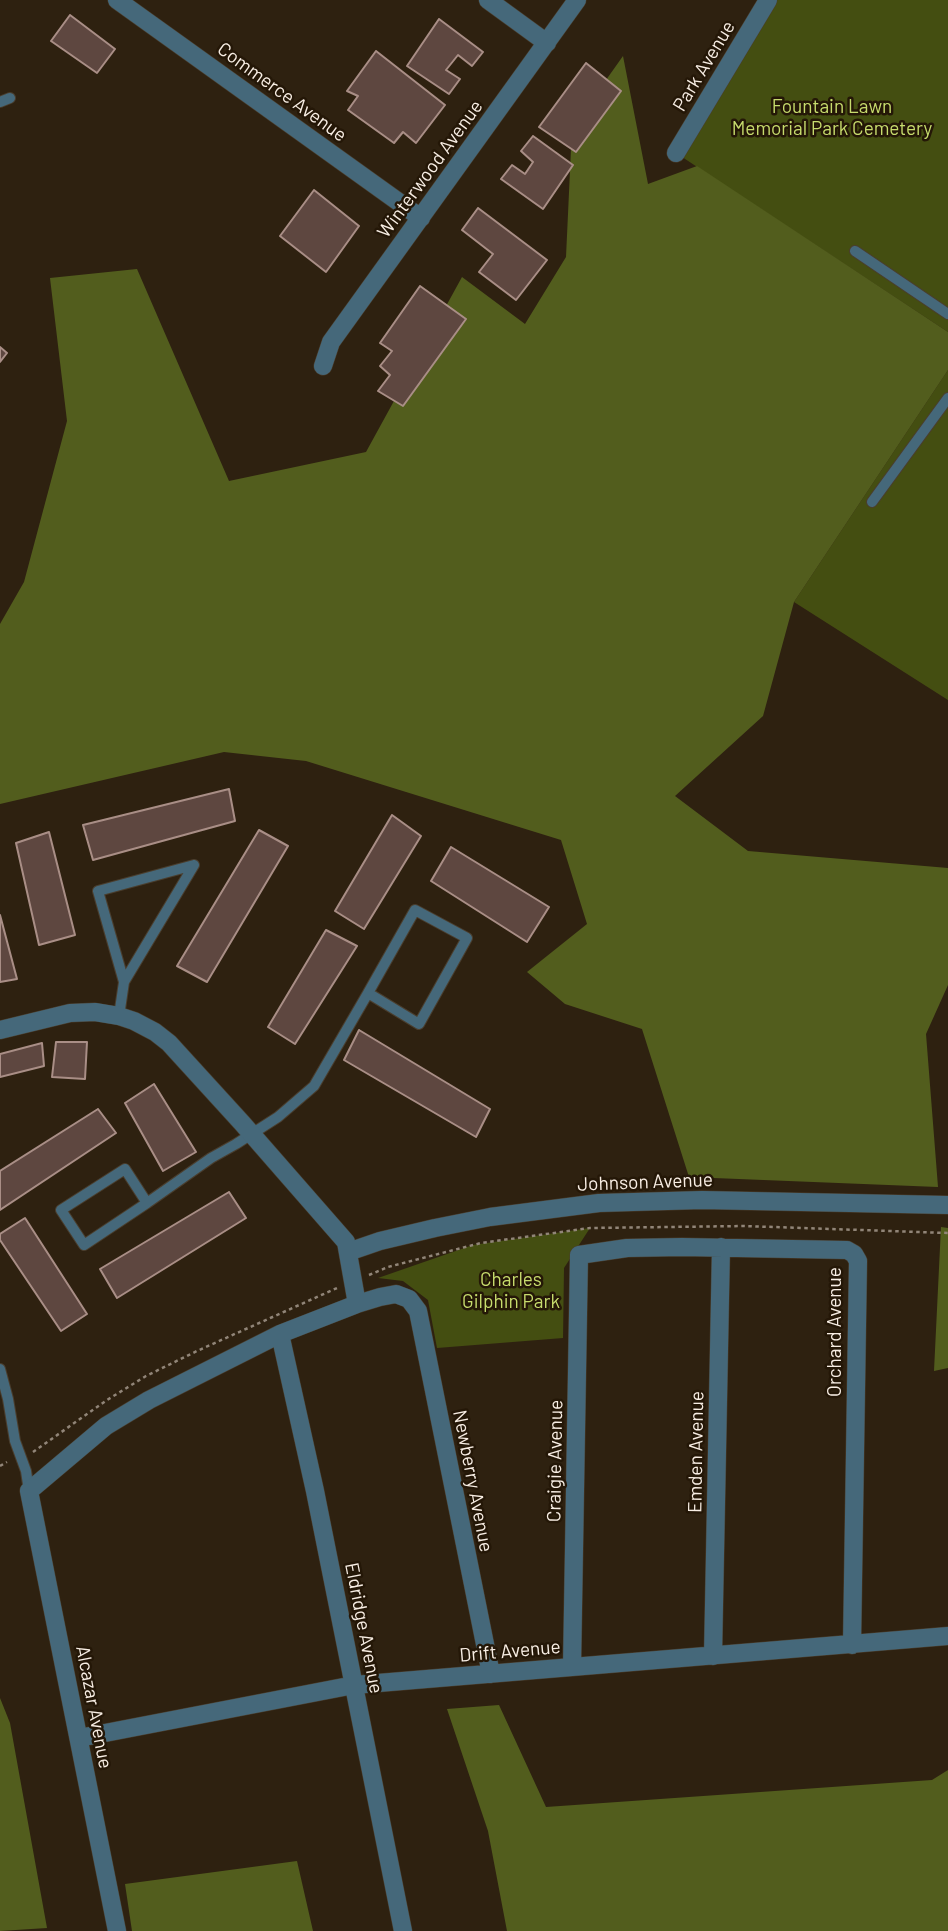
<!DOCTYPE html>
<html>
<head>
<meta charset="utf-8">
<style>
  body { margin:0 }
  canvas { display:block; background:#2e2110 }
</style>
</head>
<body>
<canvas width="948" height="1931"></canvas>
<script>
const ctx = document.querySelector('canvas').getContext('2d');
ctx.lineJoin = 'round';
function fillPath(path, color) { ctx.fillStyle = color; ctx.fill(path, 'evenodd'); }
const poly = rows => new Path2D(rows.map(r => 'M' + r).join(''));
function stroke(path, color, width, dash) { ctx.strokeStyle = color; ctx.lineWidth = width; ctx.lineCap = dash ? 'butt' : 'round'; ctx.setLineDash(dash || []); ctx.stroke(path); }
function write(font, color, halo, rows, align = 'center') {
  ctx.font = font + ' Barlow,sans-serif'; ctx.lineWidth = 5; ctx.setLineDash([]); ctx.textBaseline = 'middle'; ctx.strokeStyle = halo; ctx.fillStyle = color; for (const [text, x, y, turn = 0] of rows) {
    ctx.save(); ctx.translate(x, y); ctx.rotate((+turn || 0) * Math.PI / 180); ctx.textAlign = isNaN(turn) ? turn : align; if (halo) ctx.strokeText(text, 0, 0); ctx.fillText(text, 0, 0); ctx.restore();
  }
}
const green = poly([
  [768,0,948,0,948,332,676,153],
  [948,370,948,700,794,602],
  [590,1228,564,1268,563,1338,437,1348,428,1300,403,1281,378,1278,473,1245]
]);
const forest = poly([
  [623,56,648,184,697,166,948,332,948,370,794,602,763,716,675,796,748,851,948,868,948,985,926,1034,938,1187,689,1177,642,1029,565,1004,527,972,587,924,561,840,306,761,224,752,0,804,0,624,24,582,67,421,50,278,137,269,229,481,366,452,462,277,525,324,566,257,572,128],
  [941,1227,948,1228,948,1368,934,1371],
  [0,1698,10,1723,47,1928,0,1931],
  [499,1705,546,1807,932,1780,948,1770,948,1931,507,1931,488,1831,447,1709],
  [297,1861,313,1931,132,1931,125,1884]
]);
const building = poly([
  [70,15,115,49,97,73,51,41,70,15],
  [439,19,483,52,472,66,458,55,446,70,460,79,449,94,407,66,439,19],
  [376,51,445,105,416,143,403,132,394,143,348,110,358,96,347,91,376,51],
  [586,63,621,91,576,152,539,127,586,63],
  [533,136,573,165,543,209,501,179,512,165,525,174,533,162,521,151,533,136],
  [314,190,359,226,326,272,280,236,314,190],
  [478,208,547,260,516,300,479,272,493,254,462,230,478,208],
  [420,286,466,319,403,406,378,391,390,375,380,366,392,351,380,343,420,286],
  [0,347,7,353,0,362,0,347],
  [229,789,235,821,93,860,83,825,229,789],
  [392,815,421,836,364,929,335,911,392,815],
  [259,830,288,846,207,982,177,966,259,830],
  [49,832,75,935,39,945,16,843,49,832],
  [451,847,549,907,527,942,431,881,451,847],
  [0,915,17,979,0,982,0,915],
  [326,930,357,946,295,1044,268,1027,326,930],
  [359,1030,490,1109,476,1137,344,1060,359,1030],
  [56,1042,87,1042,85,1079,52,1077,56,1042],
  [42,1043,44,1066,0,1077,0,1054,42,1043],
  [154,1084,196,1152,163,1171,125,1103,154,1084],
  [98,1109,116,1133,0,1210,0,1171,98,1109],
  [229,1192,246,1218,117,1298,100,1269,229,1192],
  [25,1218,87,1314,61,1331,0,1240,0,1234,25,1218]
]);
const path = poly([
  [369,1275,388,1267,481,1243,590,1228,744,1226,948,1233],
  [33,1452,107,1400,146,1376,197,1351,337,1288],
  [0,1466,7,1462]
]);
const service = poly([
  [0,102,10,98],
  [855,251,948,314],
  [872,502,948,398],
  [124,982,98,891,194,865],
  [119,1016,124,982,194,865],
  [125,1169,147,1203,84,1245,61,1210,125,1169],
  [147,1203,211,1158,236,1144,278,1117,314,1086,368,993,419,1024,467,938,415,910,368,993],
  [0,1369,8,1399,15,1441,26,1471,29,1491]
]);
const minor = poly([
  [117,0,421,218],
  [488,0,547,43],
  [676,153,768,0],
  [323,366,331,342,577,0],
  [0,1030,70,1013,95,1012,119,1016,134,1021,155,1032,169,1043,242,1123,346,1242,357,1304],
  [348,1252,380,1241,435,1228,490,1217,599,1203,702,1200,948,1205],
  [280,1334,315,1491,403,1931],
  [713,1656,721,1247],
  [572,1667,579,1255,627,1248,682,1247,847,1250,854,1254,858,1261,852,1645],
  [79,1738,354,1685,948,1636],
  [117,1931,29,1491,106,1426,149,1400,280,1334,357,1304,380,1297,396,1294,409,1299,418,1311,491,1674]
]);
const streetNames = [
  ["Park Avenue",704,66,-59],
  ["Commerce Avenue",282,92,36],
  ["Winterwood Avenue",430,169,-54],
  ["Johnson Avenue",645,1182,-2],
  ["Orchard Avenue",835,1332,-90],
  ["Emden Avenue",696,1452,-89],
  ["Craigie Avenue",555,1461,-89],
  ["Newberry Avenue",473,1481,79],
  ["Eldridge Avenue",364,1628,79],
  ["Drift Avenue",510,1651,-5],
  ["Alcazar Avenue",94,1707,79]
];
const parkNames = [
  ["Fountain Lawn",832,107],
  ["Memorial Park Cemetery",832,129],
  ["Charles",511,1280],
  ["Gilphin Park",511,1302]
];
fillPath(green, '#444e11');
fillPath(forest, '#525d1d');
fillPath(building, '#5e4740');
stroke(building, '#a98e86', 2);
stroke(service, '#4a3e2e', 12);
stroke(minor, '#4a3e2e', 19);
stroke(path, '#918578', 2.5, [3.5, 3.5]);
stroke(service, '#45687a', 10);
stroke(minor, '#45687a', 18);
write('19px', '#f8eee4', '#241707', streetNames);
write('19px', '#c7dc6d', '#241707', parkNames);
</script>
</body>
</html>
